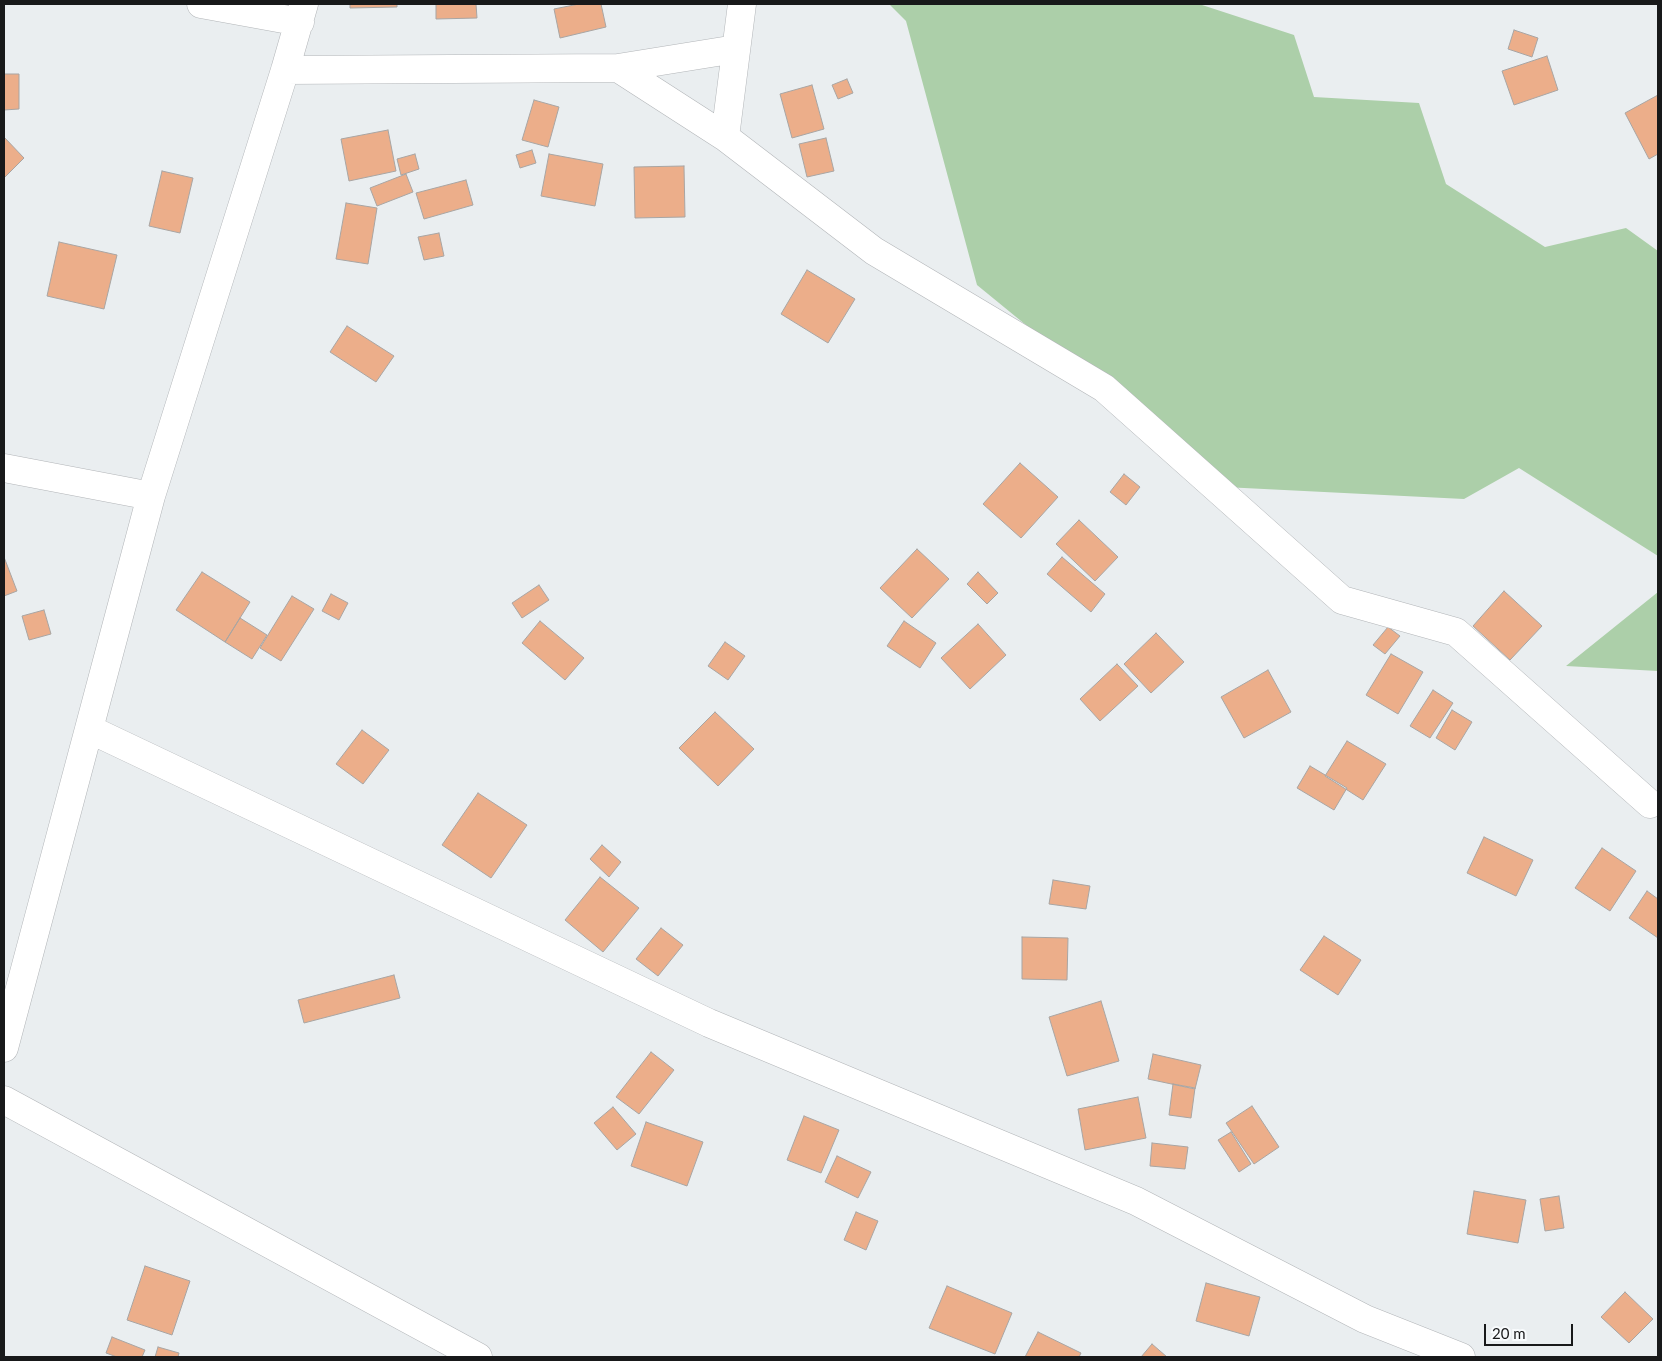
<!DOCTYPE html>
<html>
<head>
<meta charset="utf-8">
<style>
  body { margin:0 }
  #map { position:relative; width:1662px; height:1361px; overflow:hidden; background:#eaeef0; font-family:Lato,sans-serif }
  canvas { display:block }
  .frame { position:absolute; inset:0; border:5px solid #18191a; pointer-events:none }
  .scale { position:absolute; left:1484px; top:1324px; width:89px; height:22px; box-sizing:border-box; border:2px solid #18191a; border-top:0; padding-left:6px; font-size:15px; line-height:18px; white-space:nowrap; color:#18191a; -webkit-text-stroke:4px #f8fbfd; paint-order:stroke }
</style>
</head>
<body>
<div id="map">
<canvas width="1662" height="1361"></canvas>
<div class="frame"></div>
<div class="scale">20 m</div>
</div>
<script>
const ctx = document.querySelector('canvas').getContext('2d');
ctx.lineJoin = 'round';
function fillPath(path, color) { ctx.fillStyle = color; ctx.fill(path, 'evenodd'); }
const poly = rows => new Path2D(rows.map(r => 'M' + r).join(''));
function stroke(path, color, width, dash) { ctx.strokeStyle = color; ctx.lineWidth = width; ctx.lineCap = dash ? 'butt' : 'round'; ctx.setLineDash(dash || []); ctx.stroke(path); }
const green = poly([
  [889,4,1199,4,1294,35,1314,97,1419,103,1446,184,1545,247,1626,228,1658,251,1658,556,1519,468,1464,499,1224,487,977,285,906,21],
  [1658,592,1658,671,1566,666]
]);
const building = poly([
  [350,4,397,4,397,7,350,8,350,4],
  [436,4,476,4,477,18,436,19,436,4],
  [579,4,601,4,606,27,560,38,554,9,579,4],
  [1514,30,1538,38,1532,57,1508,49,1514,30],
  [1547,56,1558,90,1514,105,1502,71,1547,56],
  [4,74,19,74,19,109,4,110,4,74],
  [847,79,853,93,838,99,832,85,847,79],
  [812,85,824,129,792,138,780,94,812,85],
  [1658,95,1658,154,1649,159,1625,113,1658,95],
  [534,100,559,107,548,147,522,140,534,100],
  [388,130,396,171,349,181,341,139,388,130],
  [4,137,24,158,4,178,4,137],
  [826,138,834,171,807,177,799,144,826,138],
  [532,150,536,163,520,168,516,155,532,150],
  [415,154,419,169,401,175,397,159,415,154],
  [549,154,603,164,595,206,541,196,549,154],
  [684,166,685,217,635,218,634,167,684,166],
  [162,171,193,178,180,233,149,226,162,171],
  [406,174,413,192,377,206,370,188,406,174],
  [466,180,473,205,424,219,416,193,466,180],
  [346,203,377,208,368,264,336,259,346,203],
  [439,233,444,256,424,260,418,237,439,233],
  [59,242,117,255,104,309,47,296,59,242],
  [807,270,855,299,828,343,781,314,807,270],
  [347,326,394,356,376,382,330,352,347,326],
  [1020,463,1058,497,1021,538,983,504,1020,463],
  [1124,474,1140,487,1126,505,1110,492,1124,474],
  [1079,520,1118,557,1095,581,1056,544,1079,520],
  [917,549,949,579,912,618,880,588,917,549],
  [4,557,17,591,4,596,4,557],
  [1062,557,1105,594,1091,612,1047,574,1062,557],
  [202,572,250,602,225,642,176,610,202,572],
  [978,572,998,593,987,604,967,584,978,572],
  [539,585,549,600,522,618,512,603,539,585],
  [1504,591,1542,626,1510,660,1473,626,1504,591],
  [331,594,348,603,339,620,322,611,331,594],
  [292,596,314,609,281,661,260,648,292,596],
  [44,610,51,634,29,640,22,616,44,610],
  [240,618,267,635,252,659,225,642,240,618],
  [540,621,584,658,565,680,522,643,540,621],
  [904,621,936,643,920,668,887,646,904,621],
  [978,624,1006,655,970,689,941,658,978,624],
  [1388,627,1400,636,1385,654,1373,645,1388,627],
  [1156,633,1184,662,1151,693,1124,664,1156,633],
  [725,642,745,656,728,680,708,666,725,642],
  [1391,654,1423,672,1398,714,1366,695,1391,654],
  [1117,664,1138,686,1100,721,1080,699,1117,664],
  [1268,670,1291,712,1244,738,1221,697,1268,670],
  [1433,690,1453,703,1430,738,1410,726,1433,690],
  [1452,710,1472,722,1455,750,1436,738,1452,710],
  [715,712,754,749,718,786,679,748,715,712],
  [362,730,389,750,363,784,336,764,362,730],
  [1347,741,1386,764,1363,800,1325,776,1347,741],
  [1310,766,1347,788,1334,810,1297,788,1310,766],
  [478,793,527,825,491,878,442,845,478,793],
  [1484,837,1533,860,1516,896,1467,873,1484,837],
  [602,845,621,862,609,877,590,859,602,845],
  [1602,848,1636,871,1610,911,1575,888,1602,848],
  [600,877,639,908,603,952,565,920,600,877],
  [1053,880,1090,886,1086,909,1049,904,1053,880],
  [1647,891,1658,899,1658,938,1629,918,1647,891],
  [661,928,683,945,658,976,636,959,661,928],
  [1324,936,1361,960,1338,995,1300,970,1324,936],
  [1022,937,1068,938,1067,980,1022,979,1022,937],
  [394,975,400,998,304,1023,298,1000,394,975],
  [1101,1001,1119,1061,1067,1076,1049,1017,1101,1001],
  [651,1052,674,1070,639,1114,616,1097,651,1052],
  [1153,1054,1201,1065,1195,1089,1148,1079,1153,1054],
  [1173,1084,1195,1088,1191,1118,1169,1115,1173,1084],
  [1138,1097,1146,1138,1085,1150,1078,1109,1138,1097],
  [1252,1106,1279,1147,1254,1164,1226,1123,1252,1106],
  [613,1107,636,1134,617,1150,594,1123,613,1107],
  [804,1116,839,1130,821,1173,787,1160,804,1116],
  [646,1122,703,1142,687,1186,631,1166,646,1122],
  [1231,1132,1251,1164,1239,1172,1218,1140,1231,1132],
  [1152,1143,1188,1147,1185,1169,1150,1166,1152,1143],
  [837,1156,871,1172,858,1198,825,1182,837,1156],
  [1474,1191,1526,1200,1518,1243,1467,1234,1474,1191],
  [1559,1196,1564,1228,1545,1231,1540,1199,1559,1196],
  [856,1212,878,1221,866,1250,844,1240,856,1212],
  [145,1266,190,1281,172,1335,127,1320,145,1266],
  [1206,1283,1260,1297,1249,1336,1196,1321,1206,1283],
  [947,1286,1012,1313,995,1354,929,1328,947,1286],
  [1625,1292,1653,1319,1629,1343,1601,1317,1625,1292],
  [1038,1332,1081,1353,1079,1357,1025,1357,1038,1332],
  [112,1337,145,1350,142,1357,117,1357,106,1353,112,1337],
  [1152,1344,1167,1357,1141,1357,1152,1344],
  [158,1347,179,1353,178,1357,155,1357,158,1347]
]);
const minor = poly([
  [201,4,300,22],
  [742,4,725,137,874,251,1104,388,1342,600,1456,632,1650,804],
  [618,68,736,49],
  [285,70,618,68,725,137],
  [4,468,151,496],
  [89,729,709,1023,1136,1201,1365,1319,1461,1357],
  [4,1048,151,496,285,70,304,4],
  [4,1100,478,1357]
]);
fillPath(green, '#accfa9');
fillPath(building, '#ecae8a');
stroke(building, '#a8a5a3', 1);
stroke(minor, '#b2b5b8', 29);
stroke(minor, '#fff', 28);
</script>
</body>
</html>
